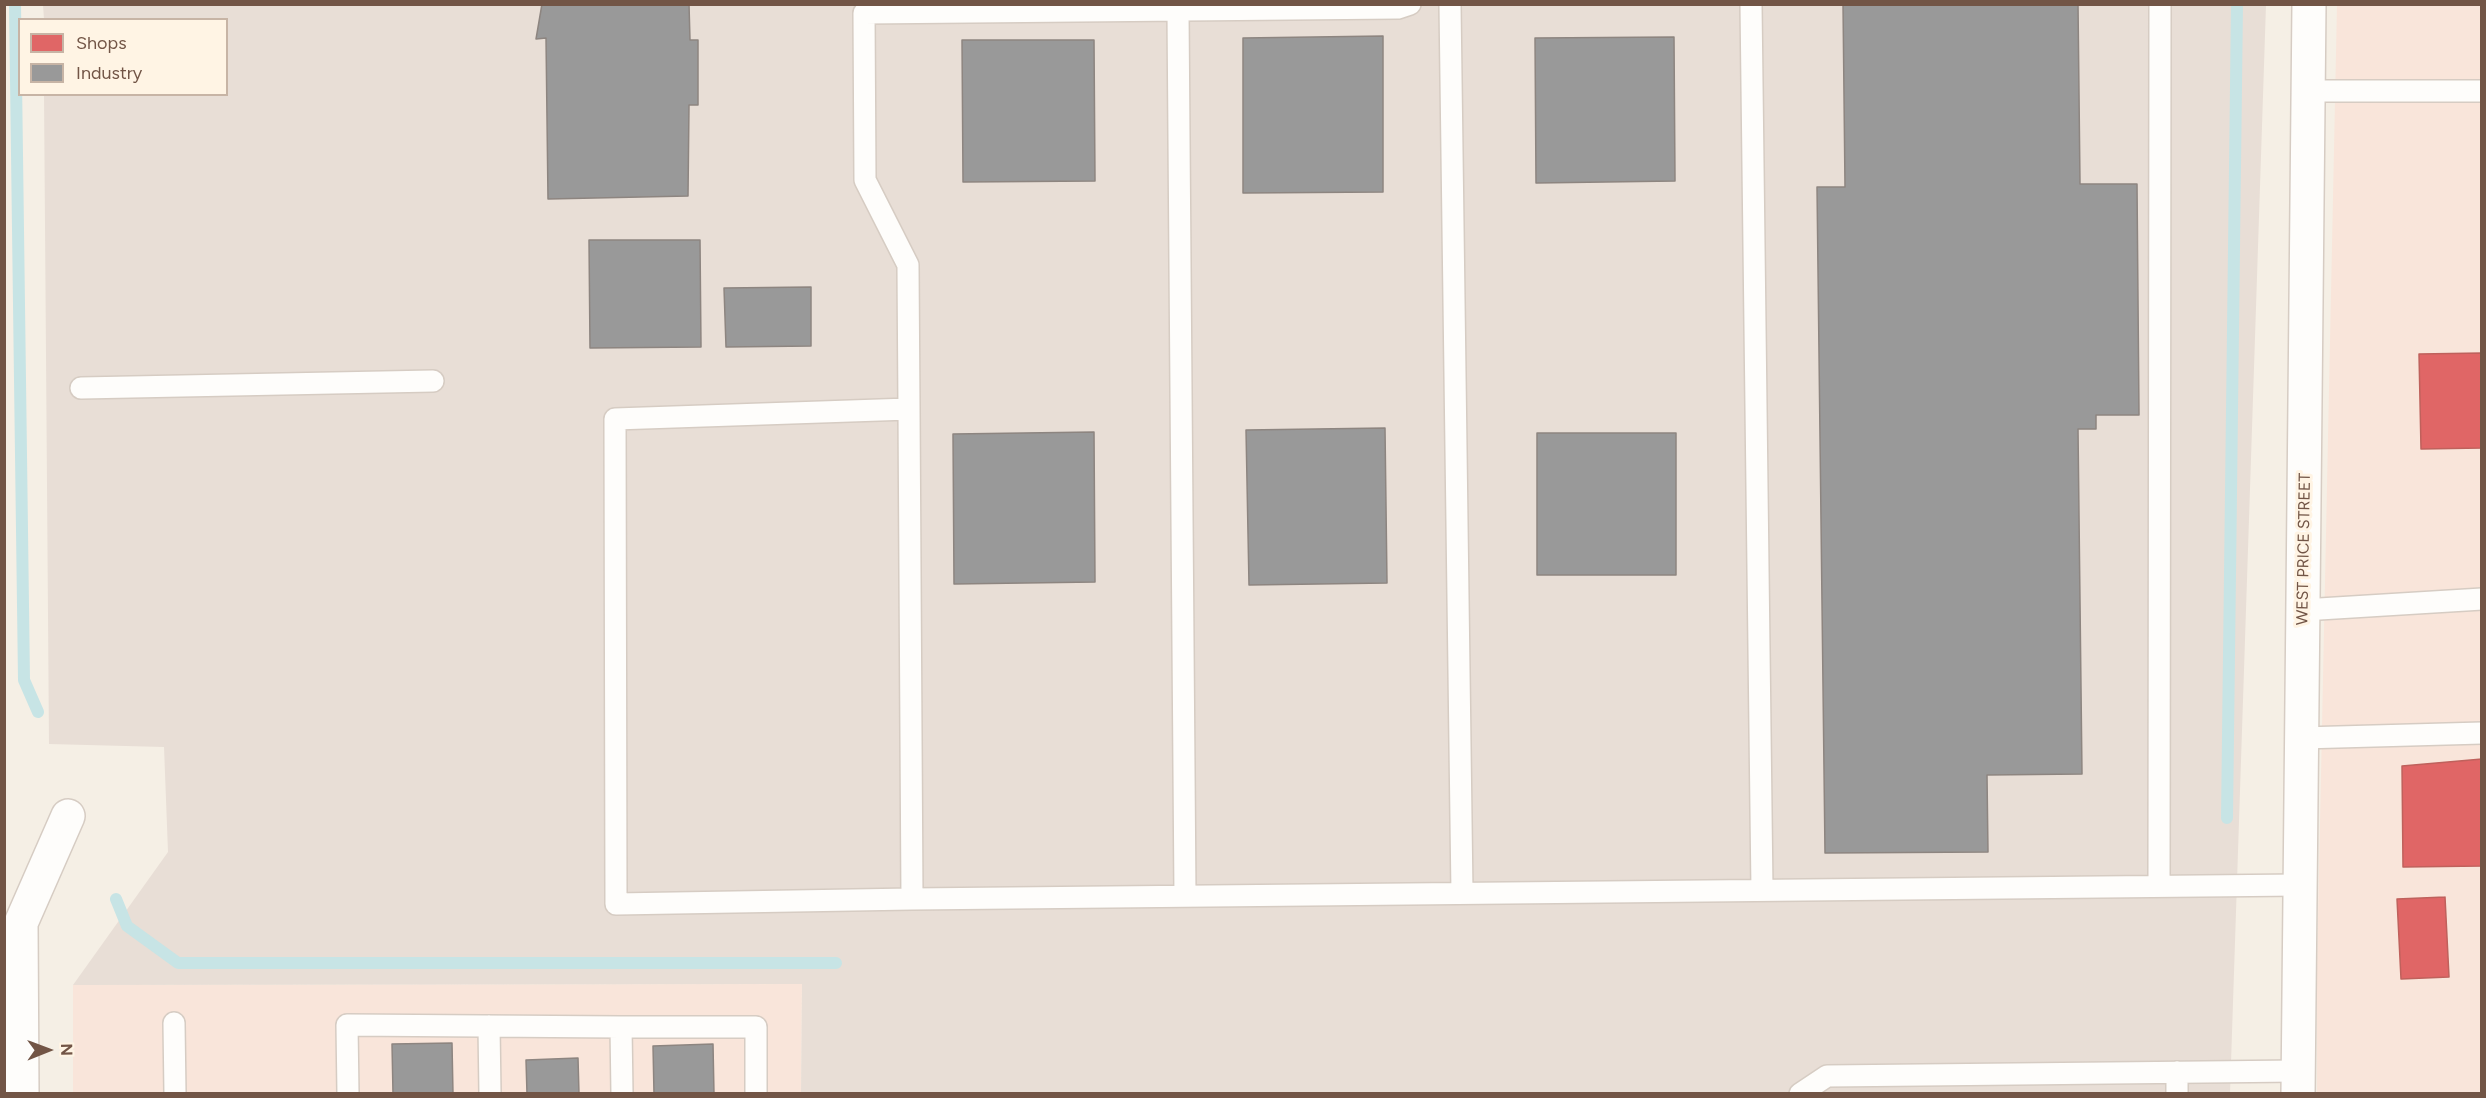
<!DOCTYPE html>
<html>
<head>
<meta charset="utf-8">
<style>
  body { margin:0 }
  #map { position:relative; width:2486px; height:1098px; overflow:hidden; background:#f5efe5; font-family:Figtree,sans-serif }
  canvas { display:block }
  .frame { position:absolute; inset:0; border:6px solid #725546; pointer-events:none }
  .legend { position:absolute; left:18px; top:18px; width:210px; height:78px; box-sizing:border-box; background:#fff4e4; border:2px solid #c7b4a5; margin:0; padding:8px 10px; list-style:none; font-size:18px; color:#725546 }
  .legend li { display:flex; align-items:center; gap:12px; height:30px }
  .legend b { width:30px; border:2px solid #c7b4a5 }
  .north { position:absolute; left:18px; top:1020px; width:60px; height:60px; -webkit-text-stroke:4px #fff4e4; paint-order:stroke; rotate:89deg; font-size:16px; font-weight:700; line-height:24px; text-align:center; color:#725546 }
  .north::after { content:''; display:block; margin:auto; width:21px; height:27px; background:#725546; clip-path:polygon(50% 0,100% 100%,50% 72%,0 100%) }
</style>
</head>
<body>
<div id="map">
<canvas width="2486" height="1098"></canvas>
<div class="frame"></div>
<ul class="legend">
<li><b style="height:16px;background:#e06666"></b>Shops</li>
<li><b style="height:16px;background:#999"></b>Industry</li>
</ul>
<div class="north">N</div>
</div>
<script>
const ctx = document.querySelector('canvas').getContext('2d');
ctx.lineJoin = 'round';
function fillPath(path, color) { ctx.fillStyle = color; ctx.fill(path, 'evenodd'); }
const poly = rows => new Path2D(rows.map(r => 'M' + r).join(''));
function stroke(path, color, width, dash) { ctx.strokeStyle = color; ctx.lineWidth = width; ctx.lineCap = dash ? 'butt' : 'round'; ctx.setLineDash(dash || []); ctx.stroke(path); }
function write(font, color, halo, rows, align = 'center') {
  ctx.font = font + ' Figtree,sans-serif'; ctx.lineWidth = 6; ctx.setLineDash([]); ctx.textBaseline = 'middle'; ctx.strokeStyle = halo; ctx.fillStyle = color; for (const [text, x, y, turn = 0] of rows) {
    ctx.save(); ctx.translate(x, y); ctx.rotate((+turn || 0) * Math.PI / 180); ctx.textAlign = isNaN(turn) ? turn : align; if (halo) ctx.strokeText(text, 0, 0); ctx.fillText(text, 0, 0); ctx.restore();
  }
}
const commercial = poly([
  [2337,5,2481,5,2481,1093,2317,1094,2317,967],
  [802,984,801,1093,73,1093,73,985]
]);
const industrial = poly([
  [43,5,2266,5,2230,1093,801,1093,802,984,73,985,168,852,164,747,49,744,44,95,226,94,226,20,44,19]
]);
const shops = poly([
  [2482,353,2482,448,2421,449,2419,354,2482,353],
  [2482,759,2482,866,2403,867,2402,766,2482,759],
  [2445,897,2449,977,2401,979,2397,899,2445,897]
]);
const industry = poly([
  [542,4,689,4,690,40,698,40,698,105,689,105,688,196,548,199,546,38,536,39,542,4],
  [1843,4,2078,4,2080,184,2137,184,2139,415,2096,415,2096,429,2078,429,2082,774,1987,775,1988,852,1825,853,1817,187,1845,187,1843,4],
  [1383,36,1383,192,1243,193,1243,38,1383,36],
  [1674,37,1675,181,1536,183,1535,38,1674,37],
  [962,40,1094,40,1095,181,963,182,962,40],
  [589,240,700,240,701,347,590,348,589,240],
  [811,287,811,346,726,347,724,288,811,287],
  [1385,428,1387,583,1249,585,1246,430,1385,428],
  [1094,432,1095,582,954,584,953,434,1094,432],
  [1537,433,1676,433,1676,575,1537,575,1537,433],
  [452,1043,453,1094,393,1094,392,1044,452,1043],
  [713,1044,714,1094,654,1094,653,1046,713,1044],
  [578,1058,579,1094,527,1094,526,1060,578,1058]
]);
const stream = poly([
  [15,4,24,680,38,712],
  [2227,818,2237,4],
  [116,899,127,926,178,963,836,963]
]);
const lane = poly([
  [1450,4,1462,893],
  [1751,4,1762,890],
  [1178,11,1185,896],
  [2308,91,2482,91],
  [81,388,433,381],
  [909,409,615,419,616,904,912,899,909,409,908,265,865,180,864,13,1398,8,1410,4],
  [2303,610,2482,599],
  [2302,738,2482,733],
  [2159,886,2160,4],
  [912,899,2300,885],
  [174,1023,175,1094],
  [489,1026,490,1094],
  [621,1027,756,1027,756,1094],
  [348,1094,347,1025,621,1027,622,1094],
  [1800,1094,1827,1076,2298,1071],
  [2177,1094,2177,1072]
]);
const street = poly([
  [22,1094,21,923,68,816],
  [2298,1094,2309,4]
]);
const streetNames = [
  ["WEST PRICE STREET",2304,549,-89]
];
fillPath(commercial, '#f9e5da');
fillPath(industrial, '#e8ded6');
fillPath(shops, '#e06666');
stroke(shops, '#bf615c', 1.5);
fillPath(industry, '#999');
stroke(industry, '#8d8580', 1.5);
stroke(stream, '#c7e4e5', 12);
stroke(lane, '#d6ccc3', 24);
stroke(street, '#d6ccc3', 36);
stroke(lane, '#fefdfb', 21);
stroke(street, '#fefdfb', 33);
write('16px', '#725546', '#fff4e4', streetNames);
</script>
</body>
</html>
